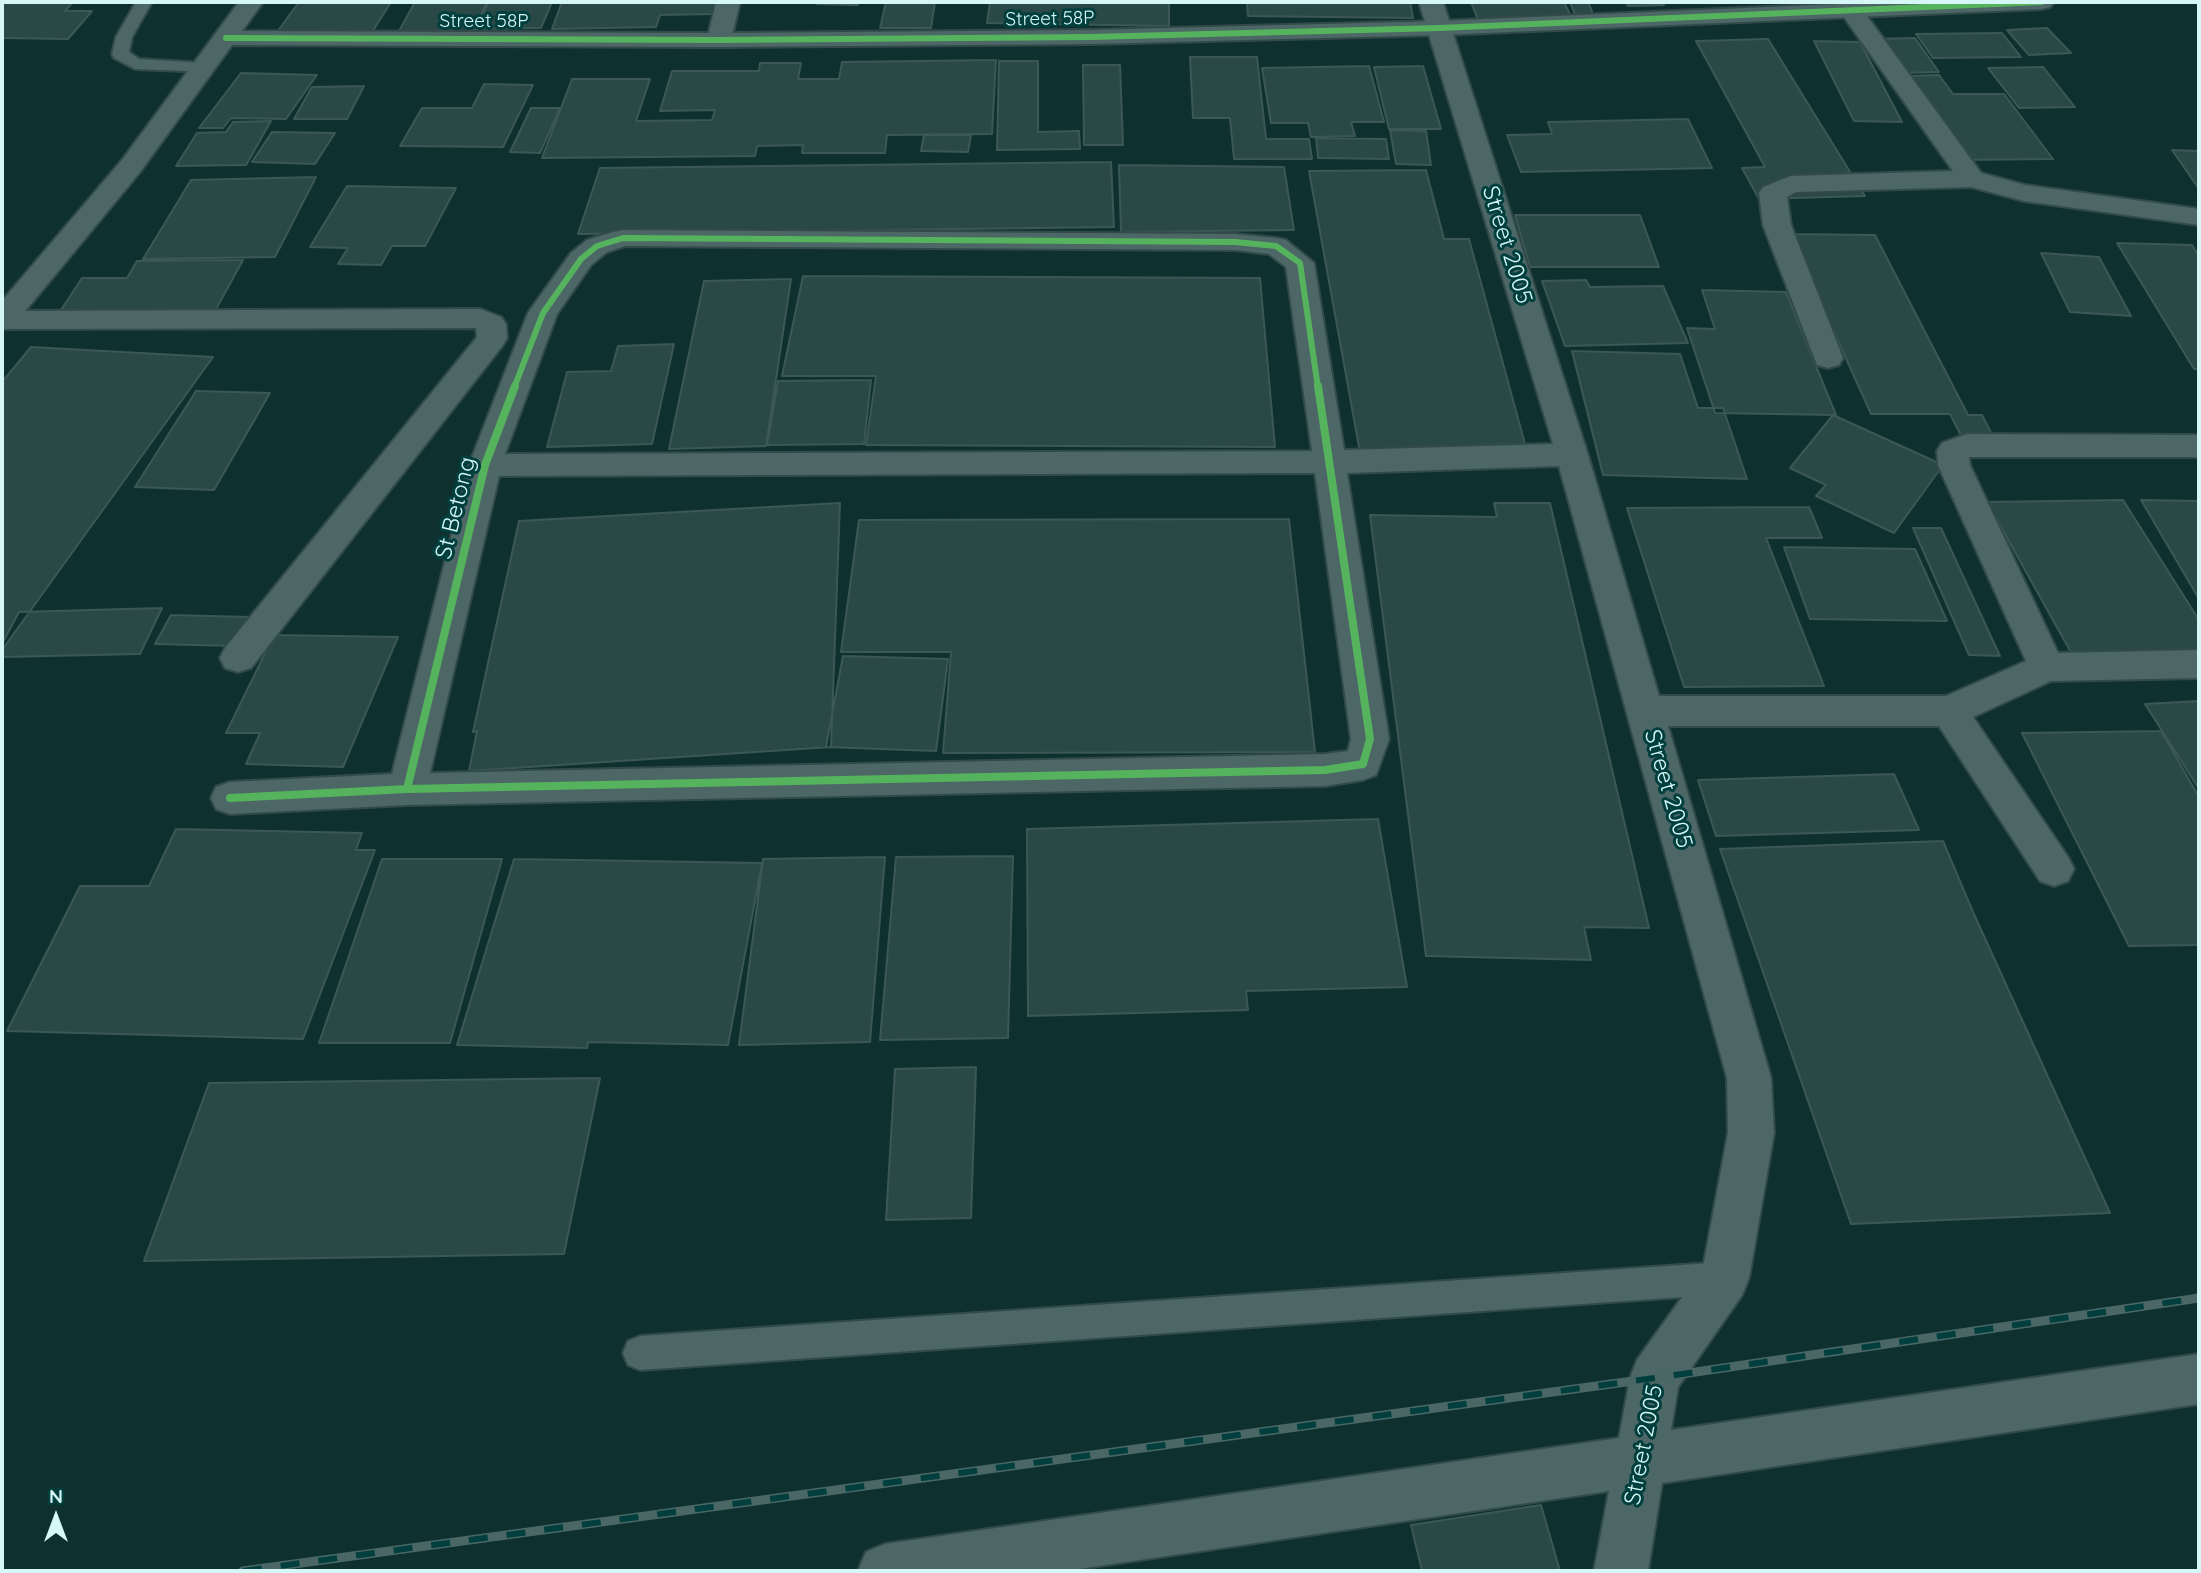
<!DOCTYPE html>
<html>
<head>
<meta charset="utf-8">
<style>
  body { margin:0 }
  #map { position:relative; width:2201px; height:1573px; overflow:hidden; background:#0e3130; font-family:Quicksand,sans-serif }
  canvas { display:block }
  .frame { position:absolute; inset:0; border:4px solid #d5f8f6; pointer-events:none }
  .north { position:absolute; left:21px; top:1482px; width:70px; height:70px; -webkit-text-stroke:5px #003f3d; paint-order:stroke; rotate:0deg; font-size:19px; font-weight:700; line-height:28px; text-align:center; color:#d5f8f6 }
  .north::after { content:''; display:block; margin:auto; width:24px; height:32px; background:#d5f8f6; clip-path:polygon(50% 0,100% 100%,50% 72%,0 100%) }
</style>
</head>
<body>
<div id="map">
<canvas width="2201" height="1573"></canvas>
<div class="frame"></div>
<div class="north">N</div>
</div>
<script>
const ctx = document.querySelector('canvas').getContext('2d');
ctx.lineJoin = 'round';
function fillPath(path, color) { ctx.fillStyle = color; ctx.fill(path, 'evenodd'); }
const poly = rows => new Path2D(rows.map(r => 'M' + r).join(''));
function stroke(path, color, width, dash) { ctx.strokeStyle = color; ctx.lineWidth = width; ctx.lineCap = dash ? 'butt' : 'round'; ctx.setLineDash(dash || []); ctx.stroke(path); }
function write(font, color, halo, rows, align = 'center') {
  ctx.font = font + ' Quicksand,sans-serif'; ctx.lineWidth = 6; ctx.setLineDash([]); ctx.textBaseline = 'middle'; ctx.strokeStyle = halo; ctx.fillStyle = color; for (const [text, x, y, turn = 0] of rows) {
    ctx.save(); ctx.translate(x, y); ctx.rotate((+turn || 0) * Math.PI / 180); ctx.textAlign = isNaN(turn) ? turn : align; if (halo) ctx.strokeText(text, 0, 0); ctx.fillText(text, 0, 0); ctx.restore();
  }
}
const building = poly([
  [2,2,73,2,65,11,92,11,68,39,2,38,2,2],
  [299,2,391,2,371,34,277,32,299,2],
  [415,2,489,2,473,31,399,31,415,2],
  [487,2,552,2,541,28,474,29,487,2],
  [562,2,716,2,713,14,660,15,656,27,552,29,562,2],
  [818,2,858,2,858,5,817,4,818,2],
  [886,2,935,2,931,28,880,28,886,2],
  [990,2,1169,2,1169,26,987,23,990,2],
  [1247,2,1410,2,1413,18,1248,16,1247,2],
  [1471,2,1564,2,1573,21,1479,23,1471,2],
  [1570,2,1588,2,1593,14,1575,14,1570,2],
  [1626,2,1663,2,1664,5,1628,6,1626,2],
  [2047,28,2071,53,2029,55,2007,30,2047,28],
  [2002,33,2021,57,1933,58,1916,34,2002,33],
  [1915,38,1939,72,1895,73,1872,39,1915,38],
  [1768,39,1865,196,1759,199,1742,168,1765,167,1696,41,1768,39],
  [1814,41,1860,42,1902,122,1854,121,1814,41],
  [1190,57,1257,57,1266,139,1309,139,1312,159,1234,159,1230,118,1193,118,1190,57],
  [996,60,992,134,887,135,885,153,802,153,803,145,757,146,755,156,542,158,572,79,650,79,636,121,712,120,715,110,660,111,672,71,759,71,760,63,801,63,798,79,839,79,842,62,996,60],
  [999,61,1038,61,1038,132,1079,131,1080,149,997,150,999,61],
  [1083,65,1120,65,1123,145,1084,145,1083,65],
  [1369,66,1384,122,1351,122,1355,136,1311,137,1308,123,1271,123,1262,68,1369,66],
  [1423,66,1441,129,1389,129,1374,67,1423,66],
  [2043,67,2075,107,2019,108,1988,68,2043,67],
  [241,73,317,75,286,119,231,118,223,128,199,128,241,73],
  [1939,75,1953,94,2004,94,2053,159,1955,160,1910,76,1939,75],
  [484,84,533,85,503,147,400,146,422,108,472,108,484,84],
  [364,86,347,119,294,119,312,87,364,86],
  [531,108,560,108,540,153,510,152,531,108],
  [1688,119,1712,168,1521,172,1507,135,1552,134,1548,122,1688,119],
  [271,121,246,165,176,166,197,133,226,132,233,122,271,121],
  [1390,130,1426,131,1431,165,1396,164,1390,130],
  [272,132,335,133,315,164,252,162,272,132],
  [924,135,971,135,968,152,921,151,924,135],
  [1316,138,1386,139,1389,159,1318,158,1316,138],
  [2172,150,2199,151,2199,189,2172,150],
  [1111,162,1114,227,578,234,600,168,1111,162],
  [1119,165,1284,167,1294,230,1121,232,1119,165],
  [1426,170,1444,239,1469,239,1525,444,1477,445,1477,455,1361,458,1309,171,1426,170],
  [316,177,275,257,143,259,191,180,316,177],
  [347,186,456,188,425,246,392,246,381,265,338,264,348,248,310,247,347,186],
  [1515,215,1640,215,1659,267,1530,267,1515,215],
  [1790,234,1875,235,1968,415,1982,415,2003,456,1971,455,1950,414,1871,414,1790,234],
  [2117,243,2192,245,2199,256,2199,369,2194,369,2117,243],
  [2041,253,2099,257,2131,316,2070,312,2041,253],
  [243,260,210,320,53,322,82,278,127,278,137,261,243,260],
  [803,276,1260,278,1275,447,866,445,876,376,782,376,803,276],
  [791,279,766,446,669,449,704,281,791,279],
  [1586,280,1590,287,1663,286,1688,343,1565,346,1542,281,1586,280],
  [1702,290,1786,292,1836,415,1715,413,1687,328,1715,329,1702,290],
  [674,344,652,444,547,447,567,372,611,371,618,346,674,344],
  [31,347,213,357,2,650,2,382,31,347],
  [1572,351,1680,354,1698,408,1723,408,1747,479,1603,475,1572,351],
  [871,380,864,444,767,445,778,381,871,380],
  [196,391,270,393,214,490,135,487,196,391],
  [1833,415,1943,465,1894,533,1816,496,1826,485,1790,468,1833,415],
  [2123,500,2199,620,2199,653,2073,656,1987,502,2123,500],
  [2141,500,2199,501,2199,599,2141,500],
  [840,503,831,747,469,771,477,731,473,732,519,521,840,503],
  [1494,503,1550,503,1649,928,1584,927,1591,960,1426,956,1370,515,1497,517,1494,503],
  [1809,507,1822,538,1766,538,1824,686,1684,687,1627,508,1809,507],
  [1289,519,1315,752,943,753,951,652,841,652,859,520,1289,519],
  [1913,528,1941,528,2000,656,1969,655,1913,528],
  [1784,547,1915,549,1947,621,1810,619,1784,547],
  [162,608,140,654,2,657,2,644,19,612,162,608],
  [171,615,250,617,235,646,155,644,171,615],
  [274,635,398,637,343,767,246,764,260,733,226,733,274,635],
  [843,656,948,659,936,751,826,747,843,656],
  [2199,701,2199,789,2145,704,2199,701],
  [2161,731,2199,797,2199,945,2129,946,2022,733,2161,731],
  [1894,774,1919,830,1716,836,1698,780,1894,774],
  [1378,819,1407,987,1246,991,1248,1010,1028,1016,1027,829,1378,819],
  [176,829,362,833,356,850,375,850,303,1039,7,1031,80,886,149,886,176,829],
  [1943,841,1973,912,2110,1213,1851,1224,1720,849,1943,841],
  [1013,856,1008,1038,880,1040,896,857,1013,856],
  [885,857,870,1042,739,1045,763,859,885,857],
  [382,859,502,859,450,1043,319,1043,382,859],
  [514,859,762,863,728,1045,588,1042,587,1048,457,1045,514,859],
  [976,1067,971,1218,886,1220,895,1069,976,1067],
  [600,1078,564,1254,144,1261,209,1083,600,1078],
  [1541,1505,1560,1571,1422,1571,1411,1525,1541,1505]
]);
const lane = poly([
  [136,2,152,2,132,37,129,52,139,59,204,63,210,64,212,68,210,72,135,69,114,58,112,54,116,37,136,2],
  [1725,1262,1737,1266,1741,1278,1737,1290,1725,1294,640,1370,628,1365,623,1353,628,1341,640,1336,1725,1262]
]);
const street = poly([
  [716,2,740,2,731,40,728,45,719,47,710,45,707,40,716,2],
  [1419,2,1443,2,1588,455,1659,696,1946,696,2026,661,1938,465,1937,451,1942,443,1967,434,2199,435,2199,457,1969,457,1970,465,2058,653,2199,650,2199,678,2051,681,1973,717,2068,857,2074,869,2068,881,2054,886,2040,881,1939,726,1668,726,1771,1078,1774,1133,1749,1278,1742,1295,1678,1387,1671,1430,2199,1354,2199,1404,1662,1483,1648,1571,1594,1571,1609,1491,1065,1571,858,1571,866,1552,885,1544,1619,1438,1630,1378,1637,1360,1703,1268,1728,1133,1727,1078,1559,466,1347,473,1389,739,1376,775,1363,780,1325,786,407,805,230,814,216,809,211,798,216,787,230,782,392,774,469,465,528,313,571,253,587,240,613,232,623,230,1235,234,1276,238,1286,240,1314,263,1344,450,1553,444,1419,2],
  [625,246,1235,250,1269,254,1286,267,1312,451,505,454,557,314,591,265,607,252,625,246],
  [1315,473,1351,739,1348,751,1325,754,430,773,499,476,1315,473],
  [1851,3,1859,5,1981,173,2025,185,2199,209,2199,225,2024,201,1971,187,1796,192,1787,197,1791,225,1843,358,1839,365,1828,368,1817,365,1763,225,1759,193,1763,187,1791,176,1953,171,1839,10,1843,5,1851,3],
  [480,309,501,317,506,324,507,338,503,345,251,668,238,672,225,668,220,658,225,648,477,337,476,328,2,329,2,311,480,309]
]);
const secondary = poly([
  [239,2,263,2,242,31,719,33,1091,30,1440,21,1885,2,2054,2,2050,7,2042,9,1440,35,1091,44,719,47,232,45,140,172,12,327,2,329,2,301,122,160,239,2]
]);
const rail = poly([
  [243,1571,1655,1378,2199,1298]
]);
const cyclewayFar1 = poly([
  [226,38,719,40,1091,37,1440,28,2042,2],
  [514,388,543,313,581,259,597,246,623,238,1235,242,1276,246,1300,263,1318,388]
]);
const cycleway = poly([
  [407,789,485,465,515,386],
  [407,789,1325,770,1363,764,1370,739,1318,386],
  [230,798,407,789]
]);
const farStreetnames = [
  ["Street 58P",1050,19,-1],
  ["Street 58P",484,21]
];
const streetNames = [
  ["Street 2005",1507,245,73],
  ["St Betong",456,508,-76],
  ["Street 2005",1668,789,74],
  ["Street 2005",1644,1445,-79]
];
fillPath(building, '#2a4846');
stroke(building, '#3b5854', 2);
stroke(lane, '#334a4a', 4);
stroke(street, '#334a4a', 4);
stroke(secondary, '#334a4a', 4);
fillPath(lane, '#4c6766');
fillPath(street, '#4c6766');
fillPath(secondary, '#4c6766');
stroke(rail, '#4a6766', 9);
stroke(rail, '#003f3d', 6, [19]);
stroke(cyclewayFar1, '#56b35d', 6);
stroke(cycleway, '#56b35d', 8);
write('19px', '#d5f8f6', '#003f3d', farStreetnames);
write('23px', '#d5f8f6', '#003f3d', streetNames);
</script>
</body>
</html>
